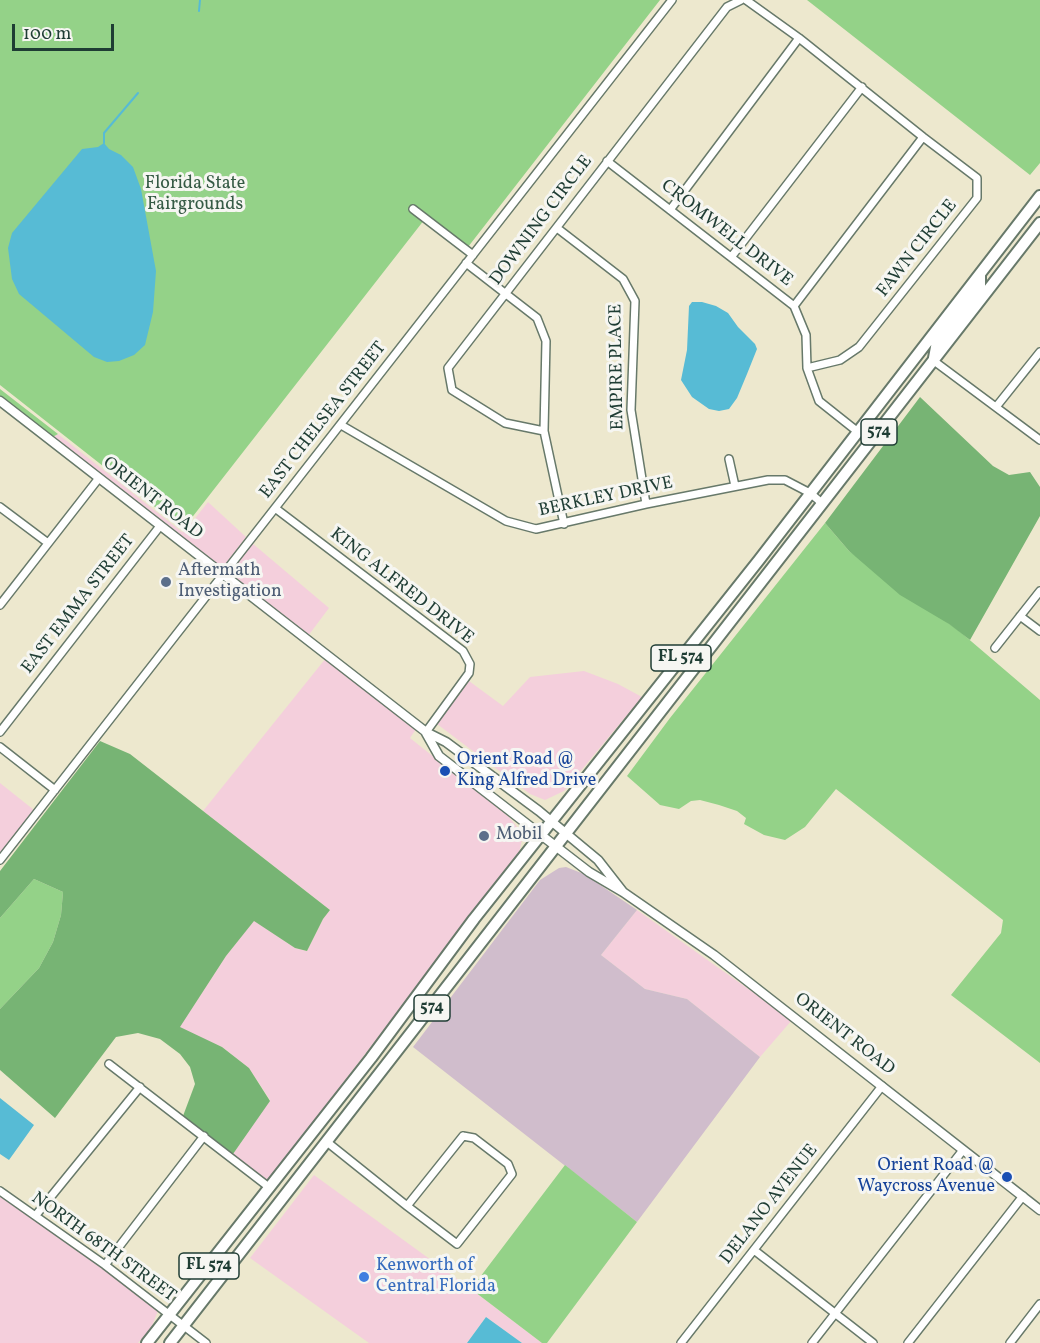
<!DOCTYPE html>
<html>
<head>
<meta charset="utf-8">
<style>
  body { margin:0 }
  #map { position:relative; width:1040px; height:1343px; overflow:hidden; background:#ede8ce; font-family:Vollkorn,serif }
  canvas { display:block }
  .scale { position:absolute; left:12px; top:24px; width:102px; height:27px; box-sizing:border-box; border:3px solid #1f3d34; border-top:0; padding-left:8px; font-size:18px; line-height:21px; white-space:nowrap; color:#1f3d34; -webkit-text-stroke:4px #f6f6f2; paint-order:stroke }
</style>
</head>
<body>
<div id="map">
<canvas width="1040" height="1343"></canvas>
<div class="scale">100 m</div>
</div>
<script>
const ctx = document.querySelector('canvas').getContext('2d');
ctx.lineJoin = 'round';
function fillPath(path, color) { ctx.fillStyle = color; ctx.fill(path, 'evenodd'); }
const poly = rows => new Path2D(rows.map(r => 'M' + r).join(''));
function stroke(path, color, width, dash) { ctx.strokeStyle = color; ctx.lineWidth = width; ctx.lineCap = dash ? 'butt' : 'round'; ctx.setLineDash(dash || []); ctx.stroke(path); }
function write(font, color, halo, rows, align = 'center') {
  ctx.font = font + ' Vollkorn,serif'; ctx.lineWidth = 6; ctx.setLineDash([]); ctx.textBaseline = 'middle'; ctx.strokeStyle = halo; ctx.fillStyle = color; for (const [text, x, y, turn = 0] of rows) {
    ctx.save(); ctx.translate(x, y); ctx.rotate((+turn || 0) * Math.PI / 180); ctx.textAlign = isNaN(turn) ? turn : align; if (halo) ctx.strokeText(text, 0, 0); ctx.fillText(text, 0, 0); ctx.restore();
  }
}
const built = poly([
  [58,434,182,532,185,531,208,502,246,537,221,570,51,438],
  [252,543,329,608,308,636,227,574],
  [326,658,416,729,410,738,509,817,517,827,522,840,519,853,267,1182,233,1154,270,1100,249,1068,222,1047,179,1028,226,956,254,920,295,948,307,951,323,919,330,910,203,811],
  [584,671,618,684,642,697,564,791,545,800,530,794,437,724,469,681,503,706,530,677],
  [0,783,34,810,0,854],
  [637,910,792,1020,760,1057,687,999,645,989,601,955],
  [314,1175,471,1289,542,1343,522,1343,486,1317,467,1343,369,1343,250,1258],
  [0,1196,34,1218,103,1268,158,1311,151,1328,138,1343,0,1343]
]);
const industrial = poly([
  [566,867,584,874,637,910,601,955,645,989,687,999,760,1057,637,1222,413,1047,540,880,559,868]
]);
const green = poly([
  [0,0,660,0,468,247,428,215,183,529,0,385],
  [807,0,1040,0,1040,163,1030,175],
  [0,389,58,434,51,438,0,397],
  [825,523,849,551,958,630,1040,700,1040,1063,951,995,1001,933,1003,920,836,789,805,827,785,840,764,835,744,824,746,818,737,811,719,805,700,800,691,801,679,809,660,805,627,776,670,718],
  [34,879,63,892,61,915,53,942,39,968,0,1009,0,918],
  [565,1165,637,1222,547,1343,542,1343,471,1289]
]);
const forest = poly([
  [920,397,993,466,1009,475,1030,472,1040,487,1040,516,970,640,949,624,900,595,849,551,825,523],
  [100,741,130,754,330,910,323,919,307,951,295,948,254,921,226,956,180,1027,222,1047,249,1068,270,1101,233,1154,183,1116,195,1084,190,1067,180,1054,160,1039,138,1033,116,1037,55,1118,0,1070,0,1009,39,968,53,942,61,915,63,892,34,879,0,918,0,871]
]);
const water = poly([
  [104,143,109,149,121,155,133,167,141,189,156,271,153,312,145,345,134,355,119,361,107,362,94,357,19,294,12,279,8,248,12,233,82,149,98,147],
  [692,302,702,302,716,306,728,313,738,327,755,344,757,349,747,374,737,398,729,409,719,411,709,409,692,397,681,380,687,350,689,306],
  [0,1098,34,1125,9,1160,0,1154],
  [486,1317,522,1343,467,1343]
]);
const stream = poly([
  [199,11,200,0],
  [104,143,104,133,138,93]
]);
const minor = poly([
  [746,0,799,38,923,137,977,178,977,198,859,347,840,360,807,368],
  [607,161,794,306,806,335,807,368,819,401,858,432],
  [413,209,473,255],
  [670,210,799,38],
  [557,228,623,279,635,301,631,410,646,504],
  [732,256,862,87],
  [466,263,537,318,546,341,544,431,564,524],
  [794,306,923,137],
  [934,361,1040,440],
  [996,407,1040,352],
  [341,425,506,521,536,529,646,504,768,480,785,480,810,493,823,504],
  [544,431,505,423,452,390,448,368,727,7,741,0],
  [729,459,735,486],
  [0,507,48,543],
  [275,508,463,651,470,664,469,673,426,732],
  [0,605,99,478],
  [1020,616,1040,631],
  [995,648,1040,591],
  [0,732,160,526],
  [0,747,55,790],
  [0,860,672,0],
  [109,1064,270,1188],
  [463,1136,474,1138,508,1164,512,1174,457,1244,407,1206,463,1136],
  [327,1142,407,1206],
  [0,1191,105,1265,206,1343],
  [36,1215,140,1087],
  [754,1250,873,1343],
  [105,1265,204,1136],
  [681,1343,882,1086],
  [812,1343,963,1150],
  [908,1343,1023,1196],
  [1010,1343,1040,1304]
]);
const tertiary = poly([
  [0,401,426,732,446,742,539,811,598,860,623,892],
  [426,733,439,756,589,872,623,892,714,955,1040,1210]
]);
const primary = poly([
  [934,358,937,342,980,286,980,274],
  [147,1343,371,1058,474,919,759,560,1040,196],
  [170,1343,1040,223]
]);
const markers = [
  [166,582,6,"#5c6f8a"],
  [445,771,6,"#1a4fb4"],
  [484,836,6,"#5c6f8a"],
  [1007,1177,6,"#1a4fb4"],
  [364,1277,6,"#3f7fe0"]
];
const shields = [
  [879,432,36],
  [681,658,60],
  [432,1008,36],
  [209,1266,60]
];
const shieldNames = [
  ["574",879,432],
  ["FL 574",681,658],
  ["574",432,1008],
  ["FL 574",209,1266]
];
const parkNames = [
  ["Florida State",195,185],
  ["Fairgrounds",195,206]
];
const streetNames = [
  ["DOWNING CIRCLE",542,221,-53],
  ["CROMWELL DRIVE",726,234,38],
  ["FAWN CIRCLE",918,249,-52],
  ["EMPIRE PLACE",618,367,-91],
  ["EAST CHELSEA STREET",324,421,-52],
  ["BERKLEY DRIVE",606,498,-12],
  ["ORIENT ROAD",152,499,38],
  ["KING ALFRED DRIVE",401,587,38],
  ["EAST EMMA STREET",79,605,-52],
  ["ORIENT ROAD",844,1035,38],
  ["DELANO AVENUE",770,1205,-52],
  ["NORTH 68TH STREET",103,1248,36]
];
const serviceNames = [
  ["Aftermath",178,572],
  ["Investigation",178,593],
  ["Mobil",496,836]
];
const transitNames = [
  ["Orient Road @",457,761],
  ["King Alfred Drive",457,782],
  ["Orient Road @",995,1167,"right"],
  ["Waycross Avenue",995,1188,"right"]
];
const shopNames = [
  ["Kenworth of",376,1267],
  ["Central Florida",376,1288]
];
fillPath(built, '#f4cfdc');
fillPath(industrial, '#d0bdcc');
fillPath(green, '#94d288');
fillPath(forest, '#77b474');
fillPath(water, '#57bbd5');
stroke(stream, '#57bbd5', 2);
stroke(minor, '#67796a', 10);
stroke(tertiary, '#67796a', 11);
stroke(primary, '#67796a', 14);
stroke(minor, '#fff', 7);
stroke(tertiary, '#fff', 8);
stroke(primary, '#fff', 10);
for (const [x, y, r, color] of markers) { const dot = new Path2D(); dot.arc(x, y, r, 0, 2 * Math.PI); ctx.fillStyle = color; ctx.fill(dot); stroke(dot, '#f6f6f2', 2); }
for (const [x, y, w] of shields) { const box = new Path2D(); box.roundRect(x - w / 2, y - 13, w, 26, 4.5); ctx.fillStyle = '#f6f6f2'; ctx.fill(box); stroke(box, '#1f3d34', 1.5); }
write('bold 16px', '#1f3d34', null, shieldNames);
write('18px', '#365b45', '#f6f6f2', parkNames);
write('18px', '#1f3d34', '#f6f6f2', streetNames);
write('18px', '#4e5e75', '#f6f6f2', serviceNames, 'left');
write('18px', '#164399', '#f6f6f2', transitNames, 'left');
write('18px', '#366cbe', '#f6f6f2', shopNames, 'left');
</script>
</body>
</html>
